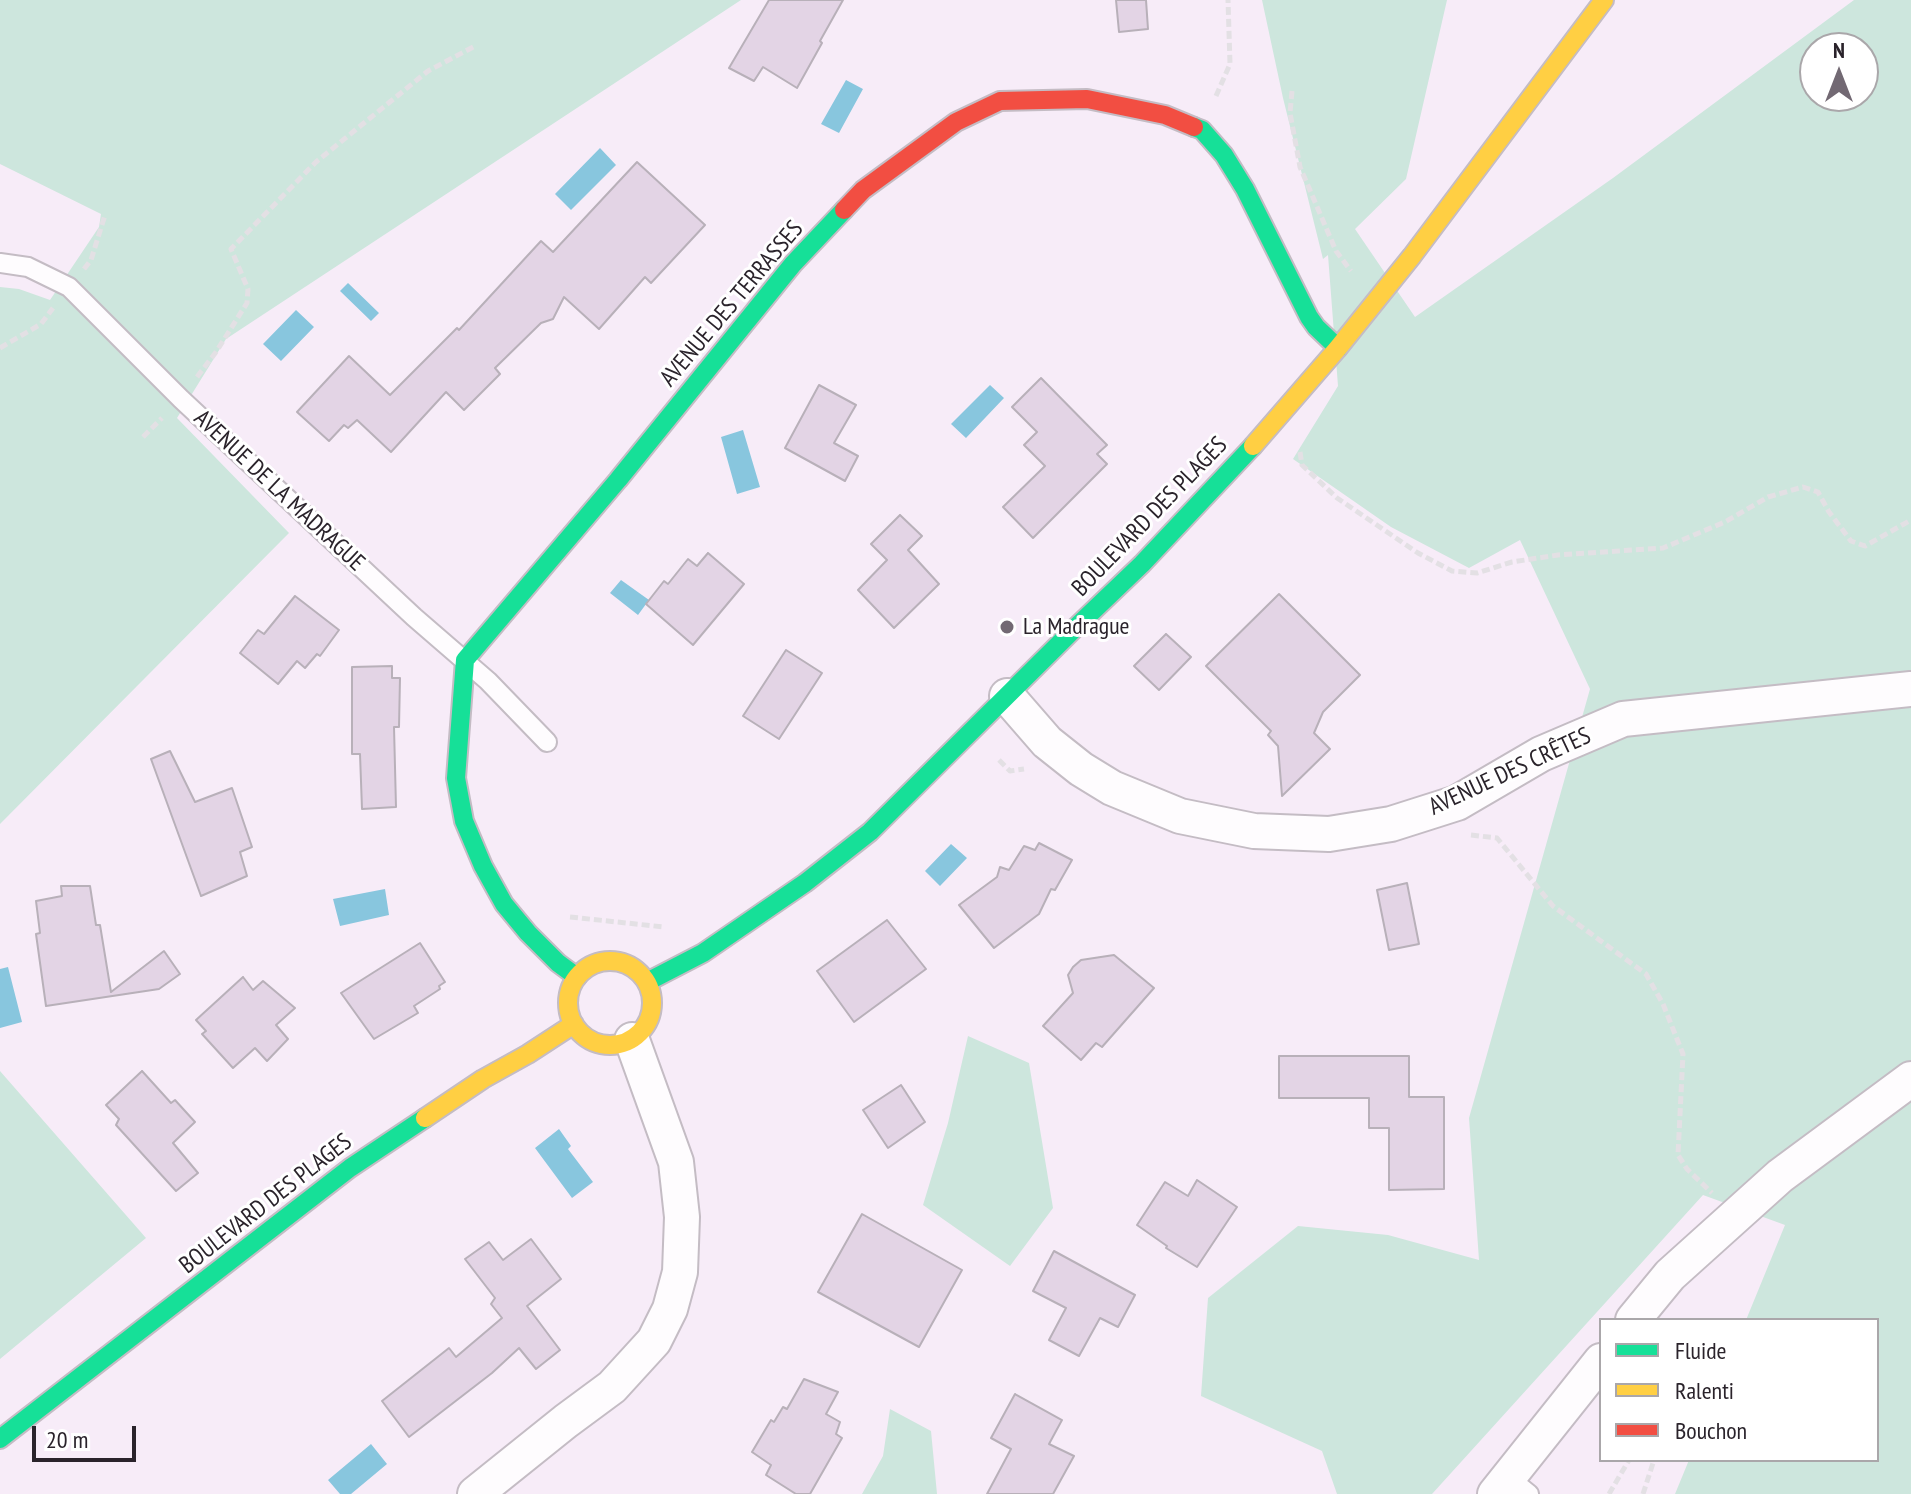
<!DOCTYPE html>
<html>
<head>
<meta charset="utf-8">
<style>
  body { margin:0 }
  #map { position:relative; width:1911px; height:1494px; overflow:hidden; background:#f7ecf8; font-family:"PT Sans Narrow",sans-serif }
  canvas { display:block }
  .legend { position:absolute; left:1599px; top:1318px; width:280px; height:144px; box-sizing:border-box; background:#fff; border:2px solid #aaa7aa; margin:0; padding:10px 14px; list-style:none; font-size:24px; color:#2a232b }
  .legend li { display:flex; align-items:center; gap:16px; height:40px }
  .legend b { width:40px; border:2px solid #aaa7aa }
  .north { position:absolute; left:1799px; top:32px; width:80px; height:80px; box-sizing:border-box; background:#fff; border:2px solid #aaa7aa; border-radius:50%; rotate:0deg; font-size:22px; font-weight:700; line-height:32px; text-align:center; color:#2a232b }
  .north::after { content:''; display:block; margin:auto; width:28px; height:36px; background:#726973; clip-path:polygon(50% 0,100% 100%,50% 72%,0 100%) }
  .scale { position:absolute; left:32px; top:1426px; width:104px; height:36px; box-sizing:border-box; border:4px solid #2a232b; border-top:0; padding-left:10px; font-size:24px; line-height:28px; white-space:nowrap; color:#2a232b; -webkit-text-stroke:6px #fff; paint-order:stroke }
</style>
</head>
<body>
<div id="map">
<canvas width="1911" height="1494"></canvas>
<ul class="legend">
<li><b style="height:10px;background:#16e098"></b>Fluide</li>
<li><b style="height:10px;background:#ffcf43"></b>Ralenti</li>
<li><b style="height:10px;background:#f24e42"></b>Bouchon</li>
</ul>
<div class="north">N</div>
<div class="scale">20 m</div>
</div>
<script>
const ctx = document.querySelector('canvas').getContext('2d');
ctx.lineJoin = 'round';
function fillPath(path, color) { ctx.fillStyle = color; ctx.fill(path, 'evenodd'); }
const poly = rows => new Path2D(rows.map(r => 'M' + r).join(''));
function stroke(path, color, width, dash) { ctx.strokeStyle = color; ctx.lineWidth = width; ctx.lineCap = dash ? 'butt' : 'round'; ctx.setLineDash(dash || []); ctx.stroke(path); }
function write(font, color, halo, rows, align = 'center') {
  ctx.font = font + ' "PT Sans Narrow",sans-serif'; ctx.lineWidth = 6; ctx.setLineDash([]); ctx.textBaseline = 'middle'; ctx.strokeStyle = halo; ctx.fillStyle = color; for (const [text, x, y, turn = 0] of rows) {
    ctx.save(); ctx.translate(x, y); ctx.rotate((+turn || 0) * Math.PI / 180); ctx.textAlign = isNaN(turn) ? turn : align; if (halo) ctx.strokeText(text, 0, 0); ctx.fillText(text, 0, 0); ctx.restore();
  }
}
const green = poly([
  [0,0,741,0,226,339,177,418,289,533,0,824,0,287,19,289,50,300,99,227,101,214,0,164],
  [1262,0,1447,0,1406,179,1355,229,1415,317,1613,178,1854,0,1911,0,1911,1494,1675,1494,1689,1460,1877,1460,1877,1320,1746,1320,1785,1225,1703,1195,1432,1494,1337,1494,1322,1451,1201,1396,1208,1298,1298,1226,1388,1235,1479,1260,1469,1118,1590,689,1520,540,1469,568,1391,527,1293,459,1338,386,1328,255,1323,259,1283,98],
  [1815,48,1863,48,1863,96,1815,96],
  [968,1036,1029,1063,1053,1208,1010,1266,923,1205,948,1123],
  [0,1071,146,1238,0,1359],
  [890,1409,931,1431,937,1494,862,1494,883,1456]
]);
const water = poly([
  [846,80,863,89,839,133,821,124],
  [600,148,616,165,571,210,555,194],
  [348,283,379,313,371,321,340,291],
  [296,310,314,327,281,361,263,344],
  [990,385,1004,398,966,438,951,424],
  [743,430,760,487,737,494,721,437],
  [621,580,649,600,638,615,610,593],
  [951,844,967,858,940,886,925,871],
  [385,889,389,915,340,926,333,899],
  [8,967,22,1022,0,1028,0,969],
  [559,1129,571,1146,568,1149,593,1182,572,1198,535,1148],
  [371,1444,387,1464,351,1494,340,1494,328,1480]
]);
const building = poly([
  [769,0,843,0,820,41,822,43,797,88,763,67,754,81,729,68,769,0],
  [1116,0,1146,0,1148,29,1119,32,1116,0],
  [637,162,705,225,651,283,645,277,599,329,564,297,553,319,541,323,495,368,500,374,464,410,446,392,391,452,357,420,348,428,344,425,329,441,297,412,349,356,390,395,457,328,459,330,541,241,553,252,637,162],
  [1041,378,1107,445,1097,454,1107,464,1033,538,1003,507,1045,466,1024,445,1037,432,1012,407,1041,378],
  [819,385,856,405,834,443,858,456,845,481,785,448,819,385],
  [900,515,922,536,908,550,939,584,894,628,858,590,887,560,871,544,900,515],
  [708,553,744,584,693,645,646,604,664,581,668,584,688,559,697,566,708,553],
  [1279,594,1360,675,1323,712,1314,733,1330,749,1282,796,1278,746,1268,735,1271,731,1206,666,1279,594],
  [295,596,339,630,320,656,317,654,305,668,297,661,278,684,240,653,258,630,264,634,295,596],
  [1166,634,1191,657,1159,690,1134,666,1166,634],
  [786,650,822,673,779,739,743,716,786,650],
  [392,666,392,678,400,678,399,727,394,727,396,807,362,809,360,754,352,754,352,667,392,666],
  [170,751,195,802,232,788,252,847,240,852,247,876,201,896,151,759,170,751],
  [1039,843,1072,860,1055,890,1051,889,1039,914,994,948,959,905,997,877,1000,867,1009,870,1024,846,1035,850,1039,843],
  [1407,883,1419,944,1389,950,1377,890,1407,883],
  [61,886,90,886,96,925,100,925,111,992,164,951,180,974,159,989,46,1006,36,934,40,933,36,901,62,896,61,886],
  [887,920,926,969,854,1022,817,971,887,920],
  [420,943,445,982,439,986,440,989,414,1006,418,1013,374,1039,341,993,420,943],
  [1114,955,1154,988,1102,1047,1096,1043,1081,1060,1043,1026,1073,993,1068,975,1073,967,1081,960,1114,955],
  [243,977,253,990,263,981,295,1008,276,1025,288,1039,267,1061,255,1048,233,1068,202,1034,206,1031,196,1020,243,977],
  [1279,1056,1409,1056,1409,1097,1444,1097,1444,1189,1389,1190,1389,1128,1369,1128,1369,1098,1279,1098,1279,1056],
  [142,1071,171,1103,175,1100,195,1122,173,1143,198,1173,176,1191,116,1125,119,1119,106,1105,142,1071],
  [901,1085,925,1122,888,1148,863,1110,901,1085],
  [1197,1180,1237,1207,1197,1267,1166,1248,1167,1246,1137,1225,1165,1182,1188,1196,1197,1180],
  [862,1214,962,1270,919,1347,818,1292,862,1214],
  [531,1239,561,1279,527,1306,560,1350,536,1369,519,1348,492,1373,409,1437,382,1401,449,1348,456,1357,502,1318,491,1304,495,1298,465,1259,489,1242,503,1260,531,1239],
  [1054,1251,1135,1295,1118,1327,1100,1318,1079,1356,1049,1340,1066,1308,1033,1291,1054,1251],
  [804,1379,838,1392,826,1414,840,1422,836,1434,842,1438,810,1494,796,1494,766,1475,771,1465,752,1452,771,1420,774,1422,783,1407,787,1409,804,1379],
  [1015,1394,1062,1420,1049,1444,1074,1456,1053,1494,987,1494,1011,1449,991,1438,1015,1394]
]);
const path = poly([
  [1292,91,1290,113,1300,167,1336,251,1351,271],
  [1216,96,1230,64,1228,0],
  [84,269,91,260,105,215],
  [0,348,41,324,53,308],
  [197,377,216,352,247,303,248,289,231,249,316,162,428,71,475,46],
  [143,437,162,418],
  [1300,452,1302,465,1337,498,1418,553,1452,571,1477,573,1512,562,1558,555,1663,548,1725,522,1768,497,1803,487,1818,492,1829,512,1851,541,1865,546,1911,520],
  [999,760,1010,771,1024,769],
  [1471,835,1497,838,1553,906,1646,974,1663,1004,1683,1054,1678,1155,1687,1169,1712,1193],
  [570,917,664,927],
  [1609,1494,1629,1460],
  [1643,1494,1654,1460]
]);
const lane = poly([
  [0,263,28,267,69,287,181,399,414,617,488,681,547,742],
  [1508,1477,1529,1494]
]);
const street = poly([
  [1007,696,1047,742,1081,769,1112,788,1180,816,1254,831,1329,834,1391,824,1457,803,1541,754,1623,719,1911,689],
  [1633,1320,1670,1275,1780,1176,1911,1079],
  [475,1494,566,1421,612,1387,654,1341,670,1309,680,1272,682,1217,676,1162,632,1040],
  [1495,1494,1601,1361]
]);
const fast = poly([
  [1194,127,1202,130,1224,155,1245,189,1309,317,1316,327,1338,348],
  [577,977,558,963,528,933,504,904,483,866,464,821,456,778,465,660,618,480,793,264,844,210],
  [647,982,703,953,805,883,870,832,1073,630,1142,564,1253,446],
  [0,1439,350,1168,425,1118]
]);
const slow = poly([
  [1253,446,1338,348,1412,256,1604,0],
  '568 1003a42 42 0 1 1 84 0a42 42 0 1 1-84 0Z',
  [425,1118,483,1079,528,1054,574,1024]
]);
const jam = poly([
  [844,210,863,190,956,122,1000,101,1087,99,1165,115,1194,127]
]);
const markers = [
  [1007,627,8,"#726973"]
];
const streetNames = [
  ["AVENUE DES TERRASSES",732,304,-50],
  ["AVENUE DE LA MADRAGUE",279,491,43],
  ["BOULEVARD DES PLAGES",1150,517,-46],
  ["AVENUE DES CRÊTES",1510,772,-25],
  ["BOULEVARD DES PLAGES",266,1204,-38]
];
const poiNames = [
  ["La Madrague",1023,627]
];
fillPath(green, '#cde6dd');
fillPath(water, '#88c6de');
fillPath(building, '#e3d4e5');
stroke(building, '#b8b0b9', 2);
stroke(lane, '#c4bcc4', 22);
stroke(street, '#c4bcc4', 38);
stroke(fast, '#c4bcc4', 22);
stroke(slow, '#c4bcc4', 22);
stroke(jam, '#c4bcc4', 22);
stroke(path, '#e3e0e4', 5, [8, 4]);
stroke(lane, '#fefcfe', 18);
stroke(street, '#fefcfe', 34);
stroke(fast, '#16e098', 18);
stroke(slow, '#ffcf43', 18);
stroke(jam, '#f24e42', 18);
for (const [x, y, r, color] of markers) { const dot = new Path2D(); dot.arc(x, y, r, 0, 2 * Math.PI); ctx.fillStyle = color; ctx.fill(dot); stroke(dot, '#fff', 3); }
write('24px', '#2a232b', '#fff', streetNames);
write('24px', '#2a232b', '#fff', poiNames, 'left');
</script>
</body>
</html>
